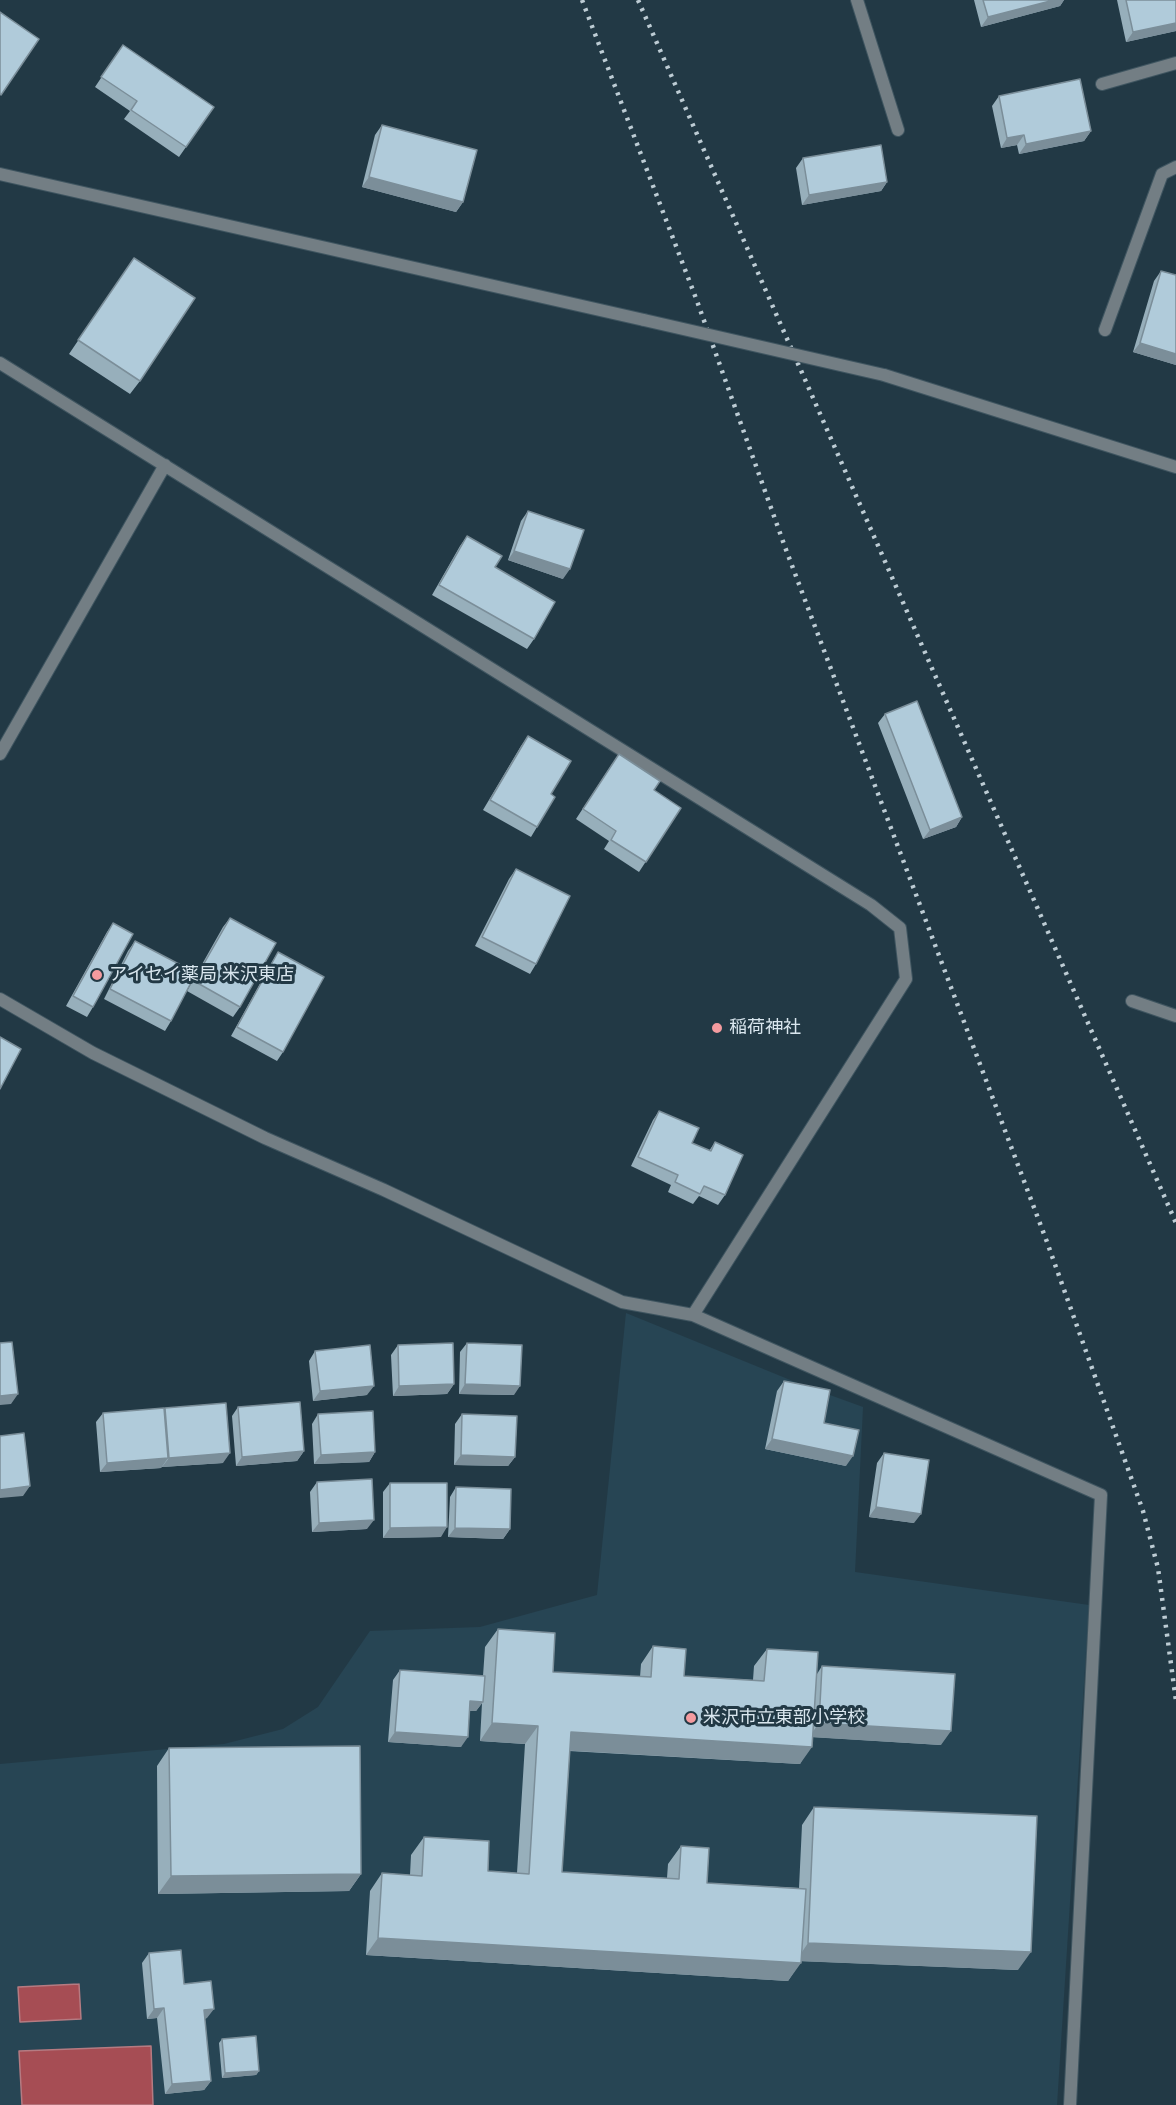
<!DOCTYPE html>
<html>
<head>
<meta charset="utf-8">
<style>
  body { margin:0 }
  canvas { display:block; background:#223945 }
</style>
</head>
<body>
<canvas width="1176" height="2105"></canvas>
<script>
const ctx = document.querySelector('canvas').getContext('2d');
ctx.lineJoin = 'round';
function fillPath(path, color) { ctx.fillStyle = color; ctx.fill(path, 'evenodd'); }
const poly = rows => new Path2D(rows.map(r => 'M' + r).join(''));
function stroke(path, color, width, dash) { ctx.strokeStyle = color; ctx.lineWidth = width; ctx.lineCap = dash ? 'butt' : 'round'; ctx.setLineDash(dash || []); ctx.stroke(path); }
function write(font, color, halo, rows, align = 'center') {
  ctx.font = font + ' Helvetica,"Noto Sans JP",sans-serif'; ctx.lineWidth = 6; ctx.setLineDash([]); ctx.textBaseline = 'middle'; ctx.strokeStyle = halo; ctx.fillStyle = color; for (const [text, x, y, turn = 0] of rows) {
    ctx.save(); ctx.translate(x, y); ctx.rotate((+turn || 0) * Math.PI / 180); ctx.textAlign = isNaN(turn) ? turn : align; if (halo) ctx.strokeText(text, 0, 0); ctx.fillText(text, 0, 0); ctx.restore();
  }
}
const built = poly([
  [626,1313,805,1386,863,1407,855,1572,1089,1605,1057,2105,0,2105,0,1764,224,1744,283,1729,318,1707,370,1631,480,1627,597,1595]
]);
const water = poly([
  [79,1984,81,2019,20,2022,18,1987,79,1984],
  [151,2046,153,2105,22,2105,19,2051,151,2046]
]);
const minor = poly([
  [857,0,898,130],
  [1102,84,1176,63],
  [1105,330,1162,174,1176,167],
  [0,363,871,905,900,928,906,979,693,1315],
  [0,754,165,465],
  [0,999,93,1053,265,1138,384,1190,622,1302,693,1315,1101,1495,1070,2105]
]);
const tertiary = poly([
  [0,174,644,320],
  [884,375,1176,467],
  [1132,1001,1176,1016]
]);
const rail = poly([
  [582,0,697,301,785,547,1047,1242,1143,1511,1158,1568,1176,1701],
  [638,0,1176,1223]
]);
const tertiaryBridge = poly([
  [644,320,884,375]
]);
const wall = poly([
  [974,0,1064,0,1060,6,981,27],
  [1117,0,1176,0,1176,31,1126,42],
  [123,45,214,107,179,157,124,119,130,111,95,87],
  [999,96,1091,131,1084,141,1019,154,1017,145,1001,148,992,106],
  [382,125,463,202,456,212,362,187,375,135],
  [803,158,887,182,881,191,802,205,796,168],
  [134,258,140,381,130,394,69,354],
  [1161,271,1176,365,1133,352,1154,281],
  [528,511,563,579,508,560,521,521],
  [467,536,495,567,534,639,527,649,432,595,460,546],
  [885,714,962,817,956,827,923,839,878,723],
  [528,736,537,827,531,837,483,810,521,746],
  [612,764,681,808,639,872,604,849,609,841,576,819],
  [516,869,536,964,530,974,475,946,509,879],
  [230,918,240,1007,233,1017,187,991,223,927],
  [113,923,93,1007,87,1017,66,1006,107,932],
  [135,941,171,1021,165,1031,104,999,128,951],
  [278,952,283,1052,277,1061,231,1036,272,962],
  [659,1111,692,1143,709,1151,715,1142,725,1195,718,1205,699,1196,693,1204,668,1192,671,1185,631,1166,653,1120],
  [467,1343,514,1395,459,1394,460,1352],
  [398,1345,454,1384,447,1394,393,1396,391,1355],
  [315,1351,367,1395,313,1401,309,1361],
  [784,1381,824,1423,846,1466,765,1449,777,1391],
  [238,1407,304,1451,297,1461,236,1466,232,1416],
  [165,1408,223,1463,162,1467,162,1466,161,1468,100,1472,96,1422,103,1413,164,1410],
  [318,1414,375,1452,369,1462,314,1464,312,1424],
  [462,1414,515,1457,508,1466,454,1465,455,1424],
  [884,1453,914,1523,869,1517,877,1463],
  [317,1482,367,1529,312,1532,310,1492],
  [390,1483,441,1537,383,1538,383,1492],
  [456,1487,510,1529,503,1539,448,1537,450,1497],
  [498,1629,553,1672,640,1677,641,1664,653,1646,684,1676,753,1680,754,1666,767,1649,817,1674,822,1666,941,1745,813,1737,800,1764,569,1751,562,1872,667,1878,668,1864,681,1846,707,1883,799,1888,802,1825,814,1807,1018,1970,801,1961,788,1981,366,1955,370,1891,382,1873,410,1875,411,1855,424,1837,488,1871,517,1873,525,1744,480,1741,482,1703,476,1711,470,1711,461,1747,388,1742,393,1680,400,1670,483,1676,485,1647],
  [169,1748,361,1874,349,1891,158,1894,157,1766],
  [149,1953,184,1984,207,2018,204,2019,211,2081,204,2090,165,2094,157,2018,147,2019,142,1963],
  [222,2039,259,2071,256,2075,222,2078,219,2043]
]);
const shadedWall = poly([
  [1054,0,1064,0,1060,6,981,27,988,17],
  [1176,23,1176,31,1126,42,1133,32],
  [1091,131,1084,141,1019,154,1026,144],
  [1024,135,1017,145,1001,148,1007,138],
  [369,177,463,202,456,212,362,187],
  [887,182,881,191,802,205,809,195],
  [1140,343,1176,354,1176,365,1133,352],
  [514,551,570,569,563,579,508,560],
  [962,817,956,827,923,839,930,830],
  [454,1384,447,1394,393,1396,399,1386],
  [465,1384,520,1386,514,1395,459,1394],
  [374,1386,367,1395,313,1401,320,1391],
  [18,1394,11,1404,0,1405,0,1396],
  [772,1439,853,1456,846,1466,765,1449],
  [304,1451,297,1461,236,1466,242,1457],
  [375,1452,369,1462,314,1464,321,1455],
  [230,1453,223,1463,162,1467,169,1458],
  [461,1455,515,1457,508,1466,454,1465],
  [168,1458,161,1468,100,1472,107,1463],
  [30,1486,23,1496,0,1498,0,1490],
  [876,1507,921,1514,914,1523,869,1517],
  [374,1520,367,1529,312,1532,319,1523],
  [447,1527,441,1537,383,1538,390,1528],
  [455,1528,510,1529,503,1539,448,1537],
  [470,1701,483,1702,476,1711,464,1711],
  [492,1723,538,1726,525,1744,480,1741],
  [819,1723,951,1731,941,1745,809,1737],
  [395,1732,468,1737,461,1747,388,1742],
  [571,1732,812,1747,800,1764,558,1750],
  [361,1874,349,1891,158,1894,171,1876],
  [378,1938,801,1963,788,1981,366,1955],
  [808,1943,1031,1952,1018,1970,796,1961],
  [164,2008,157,2018,147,2019,154,2009],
  [214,2009,207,2018,197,2019,204,2010],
  [259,2071,256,2075,222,2078,225,2073],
  [211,2081,204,2090,165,2094,172,2084]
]);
const building = poly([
  [983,0,1054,0,988,17,983,0],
  [1126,0,1176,0,1176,23,1133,32,1126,0],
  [0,12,39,39,1,95,0,94,0,12],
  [123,45,214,107,186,147,131,110,137,101,101,77,123,45],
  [1080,79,1091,131,1026,144,1024,135,1007,138,999,96,1080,79],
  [382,125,477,150,463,202,369,177,382,125],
  [881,145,887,182,809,195,803,158,881,145],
  [134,258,195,298,140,381,78,340,134,258],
  [1161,271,1176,275,1176,354,1140,343,1161,271],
  [528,511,584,530,570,569,514,551,528,511],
  [467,536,502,556,495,567,555,602,534,639,439,585,467,536],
  [917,701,962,817,930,830,885,714,917,701],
  [528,736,571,761,551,794,555,797,537,827,490,800,528,736],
  [619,754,660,781,654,790,681,808,646,862,611,840,616,831,583,809,619,754],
  [516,869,570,896,536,964,482,937,516,869],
  [230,918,276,943,240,1007,194,981,230,918],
  [113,923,133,934,93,1007,73,996,113,923],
  [135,941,196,973,171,1021,110,989,135,941],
  [278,952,324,977,283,1052,237,1027,278,952],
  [0,1037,21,1049,0,1089,0,1037],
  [659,1111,699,1128,692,1143,711,1151,715,1142,743,1155,725,1195,704,1186,700,1194,675,1182,678,1175,638,1157,659,1111],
  [12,1342,18,1394,0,1396,0,1343,12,1342],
  [453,1343,454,1384,399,1386,398,1345,453,1343],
  [467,1343,522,1345,520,1386,465,1384,467,1343],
  [370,1345,374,1386,320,1391,315,1351,370,1345],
  [784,1381,830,1390,824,1423,859,1430,853,1456,772,1439,784,1381],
  [300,1402,304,1451,242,1457,238,1407,300,1402],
  [226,1403,230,1453,169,1458,165,1408,226,1403],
  [164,1408,168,1458,107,1463,103,1413,164,1408],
  [373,1411,375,1452,321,1455,318,1414,373,1411],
  [462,1414,517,1416,515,1457,461,1455,462,1414],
  [24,1433,30,1486,0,1490,0,1436,24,1433],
  [884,1453,929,1460,921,1514,876,1507,884,1453],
  [372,1479,374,1520,319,1523,317,1482,372,1479],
  [390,1483,447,1483,447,1527,390,1528,390,1483],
  [456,1487,511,1489,510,1529,455,1528,456,1487],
  [498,1629,555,1633,553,1672,651,1677,653,1646,686,1649,684,1676,764,1681,767,1649,818,1652,812,1747,571,1732,562,1872,679,1879,681,1846,709,1848,707,1883,806,1889,801,1963,378,1938,382,1873,422,1876,424,1837,489,1841,488,1871,529,1874,538,1726,492,1723,498,1629],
  [822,1666,955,1674,951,1731,819,1723,822,1666],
  [400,1670,485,1676,483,1702,470,1701,468,1737,395,1732,400,1670],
  [360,1746,361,1874,171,1876,169,1748,360,1746],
  [814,1807,1037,1816,1031,1952,808,1943,814,1807],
  [181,1950,184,1984,211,1981,214,2009,204,2010,211,2081,172,2084,164,2008,154,2009,149,1953,181,1950],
  [256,2036,259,2071,225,2073,222,2039,256,2036]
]);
const markers = [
  [97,975,6,"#f49b9f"],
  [717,1028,6,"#f49b9f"],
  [691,1718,6,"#f49b9f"]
];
const poiNames = [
  ["アイセイ薬局 米沢東店",109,975],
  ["稲荷神社",729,1028],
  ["米沢市立東部小学校",703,1718]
];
fillPath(built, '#274554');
fillPath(water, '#a64d54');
stroke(water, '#b57b82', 1.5);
stroke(minor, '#3f5560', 14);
stroke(tertiary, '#3f5560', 14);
stroke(minor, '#737e84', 12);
stroke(tertiary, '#737e84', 12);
stroke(rail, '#bdccd4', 4.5, [3, 6]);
stroke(tertiaryBridge, '#3f5560', 14, []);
stroke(tertiaryBridge, '#737e84', 12);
fillPath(wall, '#97afbb');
fillPath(shadedWall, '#7b8e99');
fillPath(building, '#b0cbda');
stroke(building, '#7b8e99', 1.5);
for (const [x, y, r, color] of markers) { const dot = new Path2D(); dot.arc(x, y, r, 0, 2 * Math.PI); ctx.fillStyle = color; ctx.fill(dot); stroke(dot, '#223945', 2); }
write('18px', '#d9e6ee', '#223945', poiNames, 'left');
</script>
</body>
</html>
